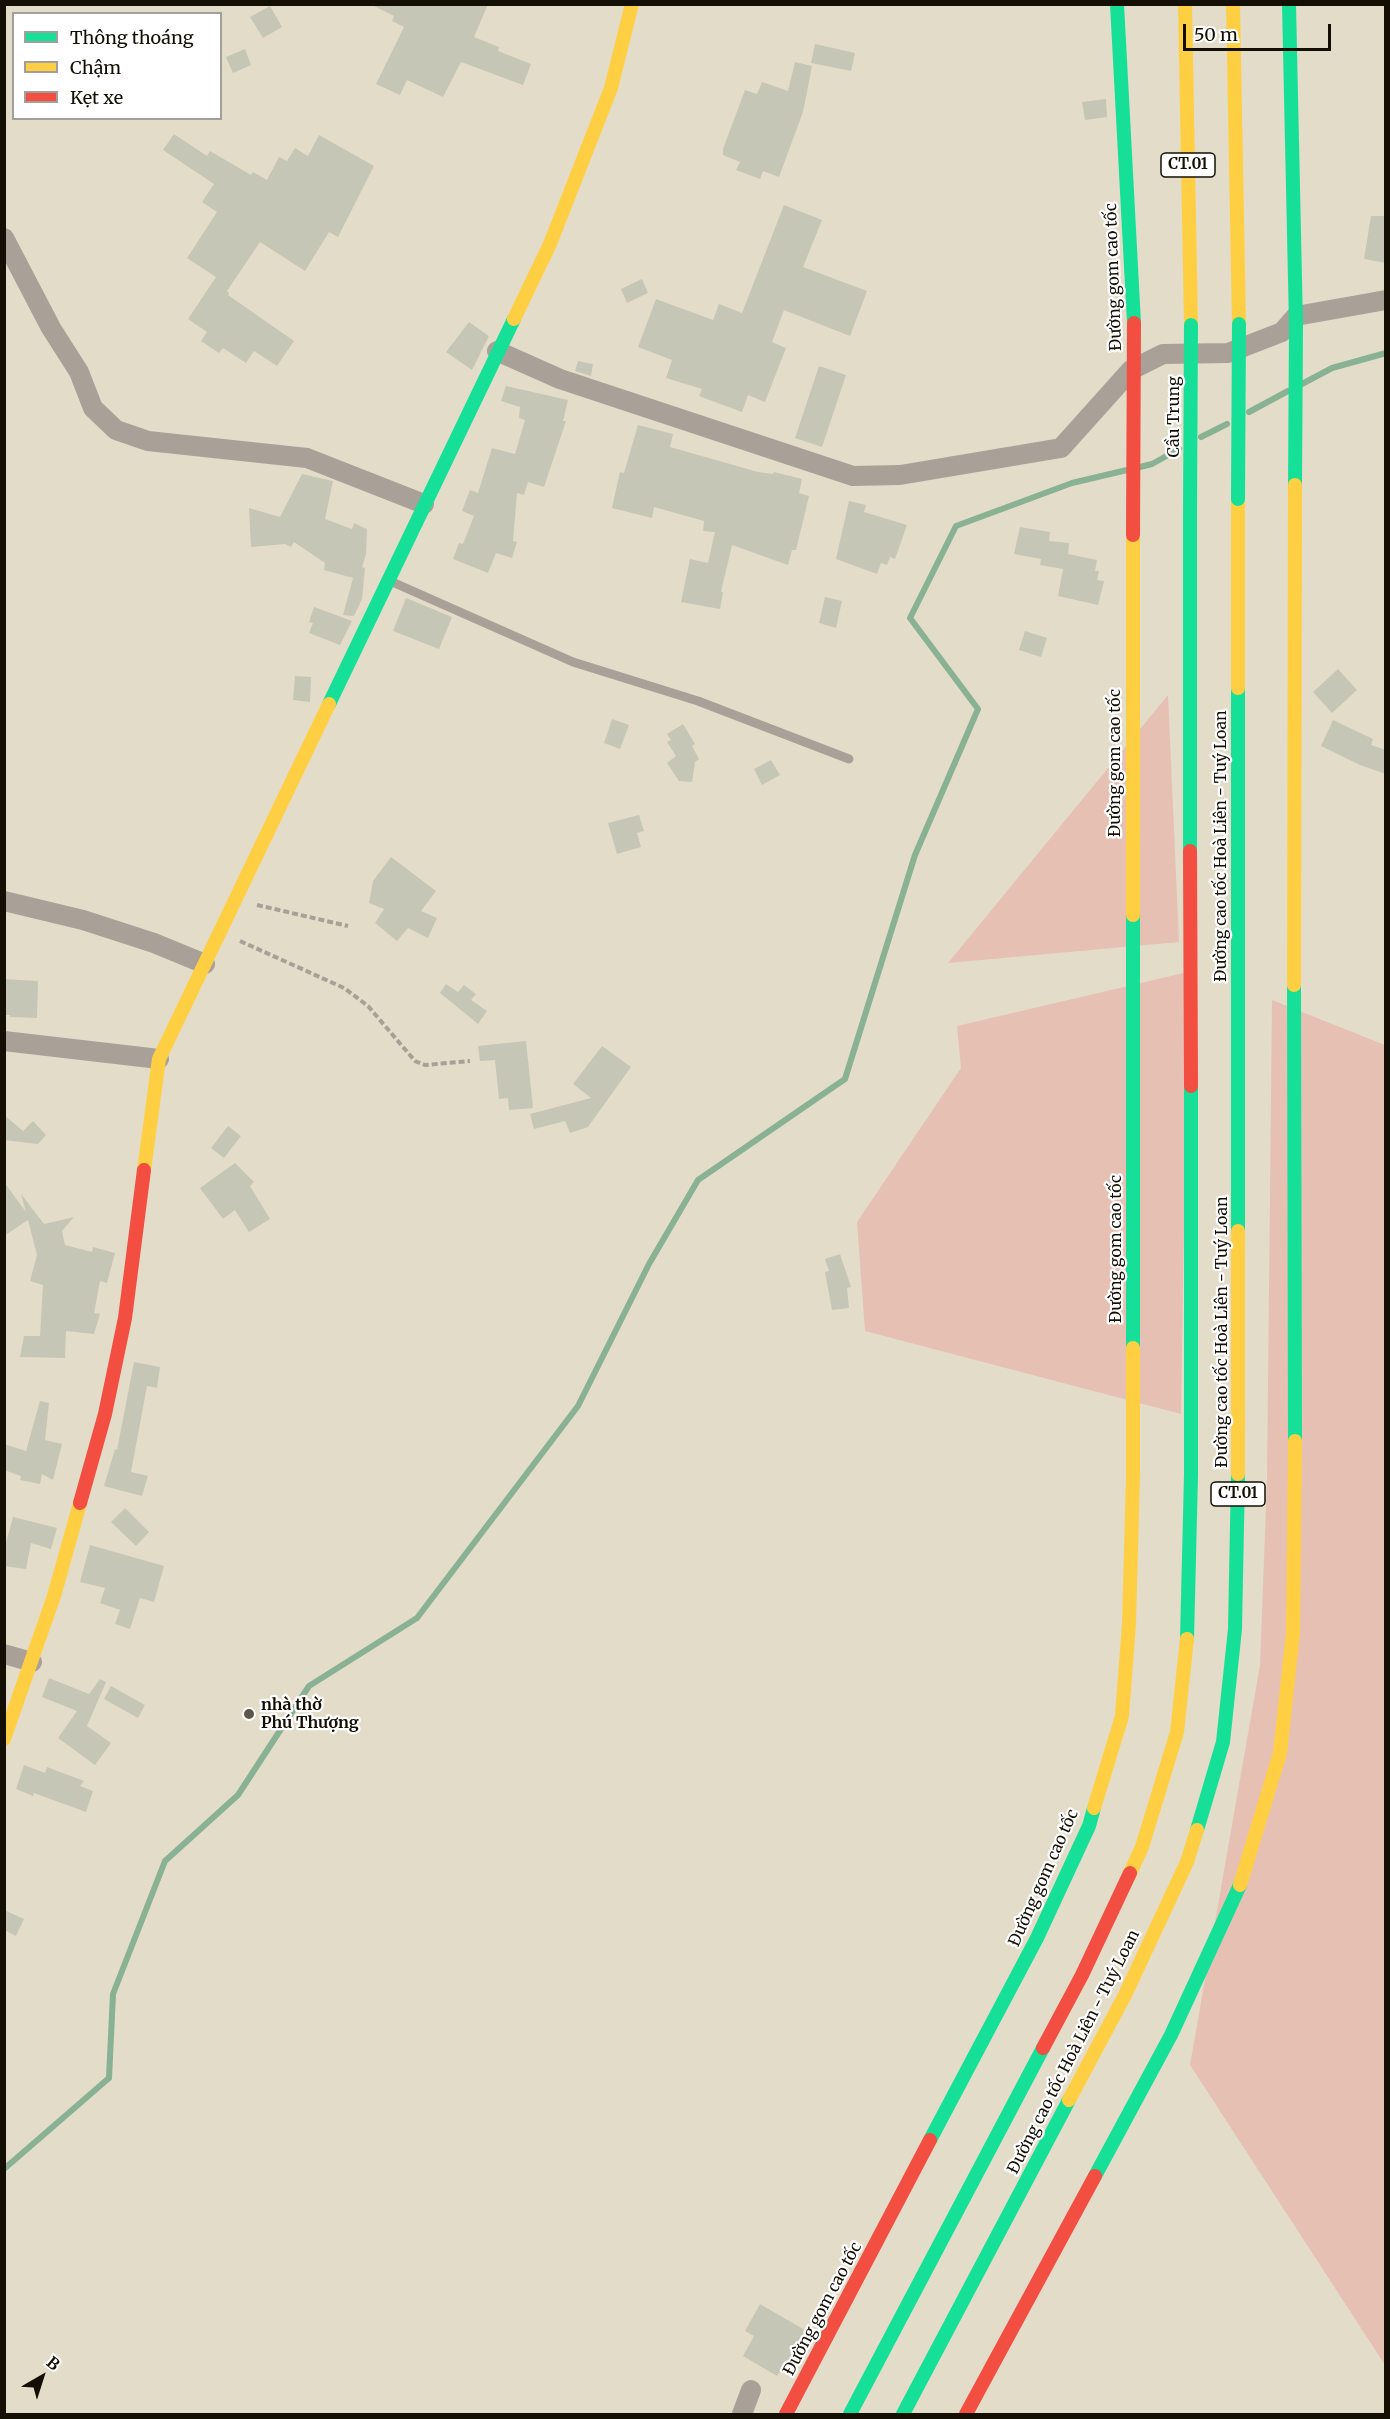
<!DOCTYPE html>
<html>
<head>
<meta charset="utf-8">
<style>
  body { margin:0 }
  #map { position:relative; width:1390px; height:2419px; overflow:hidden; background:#e3dcc9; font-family:Merriweather,serif }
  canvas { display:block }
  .frame { position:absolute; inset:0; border:6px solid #130f04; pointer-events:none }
  .legend { position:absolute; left:12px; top:12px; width:210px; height:108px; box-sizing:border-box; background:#fff; border:2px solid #a19f9b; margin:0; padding:8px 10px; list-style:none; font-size:18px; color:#130f04 }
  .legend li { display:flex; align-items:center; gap:12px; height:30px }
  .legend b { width:30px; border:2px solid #a19f9b }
  .north { position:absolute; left:12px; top:2347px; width:60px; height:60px; -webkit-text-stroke:4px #fff; paint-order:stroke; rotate:39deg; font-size:16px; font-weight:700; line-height:24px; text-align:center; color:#130f04 }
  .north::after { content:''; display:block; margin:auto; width:21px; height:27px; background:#130f04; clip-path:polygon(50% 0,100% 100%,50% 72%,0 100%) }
  .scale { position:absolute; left:1183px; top:24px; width:148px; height:27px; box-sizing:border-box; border:3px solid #130f04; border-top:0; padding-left:8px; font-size:18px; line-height:21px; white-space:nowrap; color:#130f04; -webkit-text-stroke:4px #fff; paint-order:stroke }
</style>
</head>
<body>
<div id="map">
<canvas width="1390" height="2419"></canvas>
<div class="frame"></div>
<ul class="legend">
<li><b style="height:8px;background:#16e098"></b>Thông thoáng</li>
<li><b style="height:8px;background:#ffcf43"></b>Chậm</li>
<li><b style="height:8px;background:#f24e42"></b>Kẹt xe</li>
</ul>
<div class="north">B</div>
<div class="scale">50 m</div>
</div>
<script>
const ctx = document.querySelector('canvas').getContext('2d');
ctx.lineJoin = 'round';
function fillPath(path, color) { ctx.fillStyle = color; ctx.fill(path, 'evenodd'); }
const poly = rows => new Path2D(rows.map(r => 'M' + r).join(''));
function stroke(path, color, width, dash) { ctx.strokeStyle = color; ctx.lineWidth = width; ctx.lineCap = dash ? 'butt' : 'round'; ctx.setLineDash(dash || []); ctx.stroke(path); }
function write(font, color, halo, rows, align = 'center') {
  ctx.font = font + ' Merriweather,serif'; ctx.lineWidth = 4.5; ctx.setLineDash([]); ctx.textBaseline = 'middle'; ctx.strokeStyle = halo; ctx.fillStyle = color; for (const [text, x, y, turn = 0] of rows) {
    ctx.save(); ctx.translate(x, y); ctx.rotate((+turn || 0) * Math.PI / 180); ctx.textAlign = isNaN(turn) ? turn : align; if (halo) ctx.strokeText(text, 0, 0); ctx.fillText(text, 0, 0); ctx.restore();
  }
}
const green = poly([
  [1168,695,1179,942,948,963],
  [1188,972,1181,1414,865,1331,857,1222,961,1068,957,1026],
  [1272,1000,1385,1045,1385,2365,1190,2065,1260,1665,1267,1480]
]);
const stream = poly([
  [1302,384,1332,368,1386,353],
  [1249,412,1288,391],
  [1201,437,1227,424],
  [1140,467,1152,464,1179,449],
  [4,2169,109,2078,113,1994,165,1861,238,1795,309,1686,417,1618,578,1406,649,1264,698,1180,845,1079,915,855,978,709,910,618,956,526,1072,483,1127,470]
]);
const building = poly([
  [370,4,488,4,474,37,499,47,498,51,531,64,523,85,461,62,443,97,407,80,400,95,376,84,404,27,392,21,394,16],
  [270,6,282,27,263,38,250,17],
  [815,44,855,53,851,71,811,63],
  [245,49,251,65,233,73,226,57],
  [795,62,812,66,803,112,779,177,763,171,760,179,736,170,740,162,723,155,723,149,745,90,757,94,762,82,788,91],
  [1106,99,1107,117,1085,120,1082,102],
  [174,134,207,156,210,151,251,175,253,172,267,180,279,157,287,161,295,148,308,156,319,135,374,166,338,237,329,232,305,271,260,242,227,291,229,293,228,295,294,341,277,366,254,351,246,363,223,348,219,353,201,341,207,332,188,319,216,277,187,258,217,212,202,202,214,184,163,150],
  [784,205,822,220,803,267,867,291,850,336,784,310,772,342,786,348,765,402,748,395,742,412,699,396,702,389,666,378,672,360,638,347,656,299,713,320,719,304,742,313],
  [1371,216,1386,216,1386,263,1364,259],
  [642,279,648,293,627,303,621,289],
  [469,322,489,336,472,370,446,352],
  [578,361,593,364,591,376,575,371],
  [819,366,846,375,822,447,795,438],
  [506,386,568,400,563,421,566,421,544,487,528,482,524,495,517,493,513,541,517,542,512,558,496,553,488,573,453,559,459,543,463,544,474,516,462,511,470,490,478,493,492,448,515,454,525,420,519,418,520,407,501,401],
  [638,425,673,434,670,447,758,472,773,474,774,472,802,479,799,493,809,496,796,550,792,550,788,565,732,545,721,592,723,592,720,609,681,602,690,559,708,563,715,532,703,531,704,521,654,507,652,518,612,508,620,472,624,473],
  [302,474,333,481,325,519,352,529,354,523,367,529,366,554,362,567,365,568,362,599,354,616,343,615,353,578,324,570,325,563,294,542,291,547,285,544,251,547,249,508,280,517],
  [849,501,866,505,864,512,907,525,895,559,890,557,887,565,881,563,877,574,836,559],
  [1020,527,1050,532,1049,541,1069,543,1068,554,1097,560,1095,571,1099,571,1097,580,1104,581,1098,605,1058,596,1063,569,1040,565,1041,559,1014,554],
  [825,597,842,601,836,628,819,623],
  [406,598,452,617,439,649,393,631],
  [314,607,352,621,340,645,309,633,313,623,309,622],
  [1025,631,1047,638,1041,657,1019,650],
  [1338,669,1357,690,1332,713,1313,692],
  [295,676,311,677,310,702,293,700],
  [612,719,629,725,620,749,604,743],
  [1333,720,1373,739,1371,745,1386,750,1386,774,1360,765,1321,746],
  [683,724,695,744,692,746,699,759,695,762,692,782,679,781,667,763,676,756,667,742,671,740,667,734],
  [771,760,780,775,762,785,754,769],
  [639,815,644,831,637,833,641,847,617,854,608,823],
  [391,857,436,891,421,911,437,918,428,938,408,928,397,941,375,923,384,909,369,903,373,881],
  [4,979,38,981,37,1018,10,1017,10,1015,4,1015],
  [446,984,458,992,464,985,476,994,471,1000,487,1011,478,1024,440,993],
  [526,1041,533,1108,509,1110,508,1098,499,1099,495,1060,480,1061,478,1046],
  [602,1046,631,1067,588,1127,570,1133,565,1121,534,1129,530,1114,591,1098,573,1084],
  [4,1115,23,1131,33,1121,46,1135,38,1144,4,1140],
  [228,1126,241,1136,224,1158,211,1148],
  [235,1163,254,1182,250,1186,270,1219,249,1232,235,1210,223,1219,200,1188],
  [4,1182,26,1212,21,1194,44,1224,74,1217,62,1231,65,1245,92,1252,93,1247,115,1253,107,1283,100,1281,94,1313,100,1314,94,1334,66,1331,65,1358,20,1357,24,1336,40,1336,43,1285,30,1281,37,1255,28,1220,4,1236],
  [840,1254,851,1287,847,1288,849,1308,832,1310,825,1272,829,1271,825,1259],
  [134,1362,160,1367,157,1388,147,1386,131,1472,148,1476,142,1496,104,1486,115,1449,117,1450],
  [40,1401,49,1403,45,1440,62,1444,53,1480,42,1474,40,1484,20,1480,21,1476,4,1470,4,1444,26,1451],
  [125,1508,149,1532,136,1546,111,1522],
  [13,1517,57,1528,51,1549,31,1543,26,1569,4,1566,4,1550],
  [90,1545,164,1566,154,1602,140,1598,130,1629,115,1624,120,1610,100,1603,105,1588,80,1582],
  [49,1678,89,1694,100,1679,106,1682,87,1726,111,1743,95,1765,58,1738,77,1711,42,1697],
  [111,1686,145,1705,138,1718,104,1699],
  [24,1765,45,1773,47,1767,84,1781,80,1786,93,1791,86,1812,34,1793,33,1796,16,1789],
  [4,1910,24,1919,16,1936,4,1930],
  [760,2304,810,2333,791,2371,783,2367,777,2376,743,2356,754,2336,745,2331]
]);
const path = poly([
  [257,905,348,926],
  [240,941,344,988,368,1006,415,1061,425,1065,470,1061]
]);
const lane = poly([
  [390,581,573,662,698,701,849,759]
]);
const street = poly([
  [4,238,51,328,79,372,93,408,116,430,148,441,307,458,424,504],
  [497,351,560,379,853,476,900,475,1061,448,1131,370,1163,354,1228,353,1282,332,1296,316,1386,300],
  [4,901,83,920,154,943,205,964],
  [4,1041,159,1059],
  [4,1654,32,1662],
  [742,2414,751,2390]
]);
const fast = poly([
  [1117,4,1134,323],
  [1289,4,1296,325,1295,485],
  [1190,510,1190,851],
  [1238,688,1238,1231],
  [329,704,514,319],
  [1133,915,1133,1348],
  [1294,985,1295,1441],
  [1187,1639,1191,1475,1191,1086],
  [1197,1830,1223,1742,1235,1629,1238,1474],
  [930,2140,1037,1938,1089,1826,1094,1808],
  [1095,2176,1171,2035,1240,1885],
  [850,2414,1043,2048],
  [903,2414,1069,2100]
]);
const slow = poly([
  [1185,4,1191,325],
  [1233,4,1239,324],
  [514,319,550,244,611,88,632,4],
  [1238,499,1238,688],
  [1133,535,1133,915],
  [1294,985,1295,485],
  [144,1170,159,1059,329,704],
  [1238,1231,1238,1474],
  [4,1739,54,1596,80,1503],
  [1094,1808,1122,1716,1129,1624,1133,1476,1133,1348],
  [1130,1873,1142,1847,1177,1732,1187,1639],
  [1240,1885,1280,1753,1293,1633,1295,1441],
  [1069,2100,1125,1995,1187,1862,1197,1830]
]);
const jam = poly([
  [1190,851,1191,1086],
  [80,1503,105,1414,125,1318,144,1170],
  [1043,2048,1082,1975,1130,1873],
  [786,2414,930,2140],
  [966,2414,1095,2176]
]);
const fastBridge = poly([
  [1238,499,1239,324],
  [1190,510,1191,325]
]);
const jamBridge = poly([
  [1133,535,1134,323]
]);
const markers = [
  [249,1714,6,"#5c5749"]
];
const shields = [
  [1188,165,54],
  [1238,1494,54]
];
const shieldNames = [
  ["CT.01",1188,165],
  ["CT.01",1238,1494]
];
const streetNames = [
  ["Đường gom cao tốc",1114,277,-92],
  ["Cầu Trung",1174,417,-90],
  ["Đường gom cao tốc",1115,763,-90],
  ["Đường cao tốc Hoà Liên - Tuý Loan",1221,846,-90],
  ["Đường gom cao tốc",1116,1249,-90],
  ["Đường cao tốc Hoà Liên - Tuý Loan",1222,1332,-90],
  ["Đường gom cao tốc",1044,1878,-66],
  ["Đường cao tốc Hoà Liên - Tuý Loan",1074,2052,-63],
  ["Đường gom cao tốc",823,2309,-62]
];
const poiNames = [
  ["nhà thờ",261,1705],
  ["Phú Thượng",261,1723]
];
fillPath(green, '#e7c0b4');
stroke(stream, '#89b194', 6);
fillPath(building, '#c6c6b7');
stroke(path, '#a7a096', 4, [6, 3]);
stroke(lane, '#a9a198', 9);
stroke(street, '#a9a198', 20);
stroke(fast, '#16e098', 14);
stroke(slow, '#ffcf43', 14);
stroke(jam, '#f24e42', 14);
stroke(fastBridge, '#16e098', 14);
stroke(jamBridge, '#f24e42', 14);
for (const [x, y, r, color] of markers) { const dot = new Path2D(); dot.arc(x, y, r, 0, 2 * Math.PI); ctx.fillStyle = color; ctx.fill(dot); stroke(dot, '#fff', 2); }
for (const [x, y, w] of shields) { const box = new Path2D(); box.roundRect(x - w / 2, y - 12, w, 24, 4.5); ctx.fillStyle = '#fff'; ctx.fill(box); stroke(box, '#130f04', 1.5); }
write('bold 15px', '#130f04', null, shieldNames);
write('16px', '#130f04', '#fff', streetNames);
write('bold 16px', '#130f04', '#fff', poiNames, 'left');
</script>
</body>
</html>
